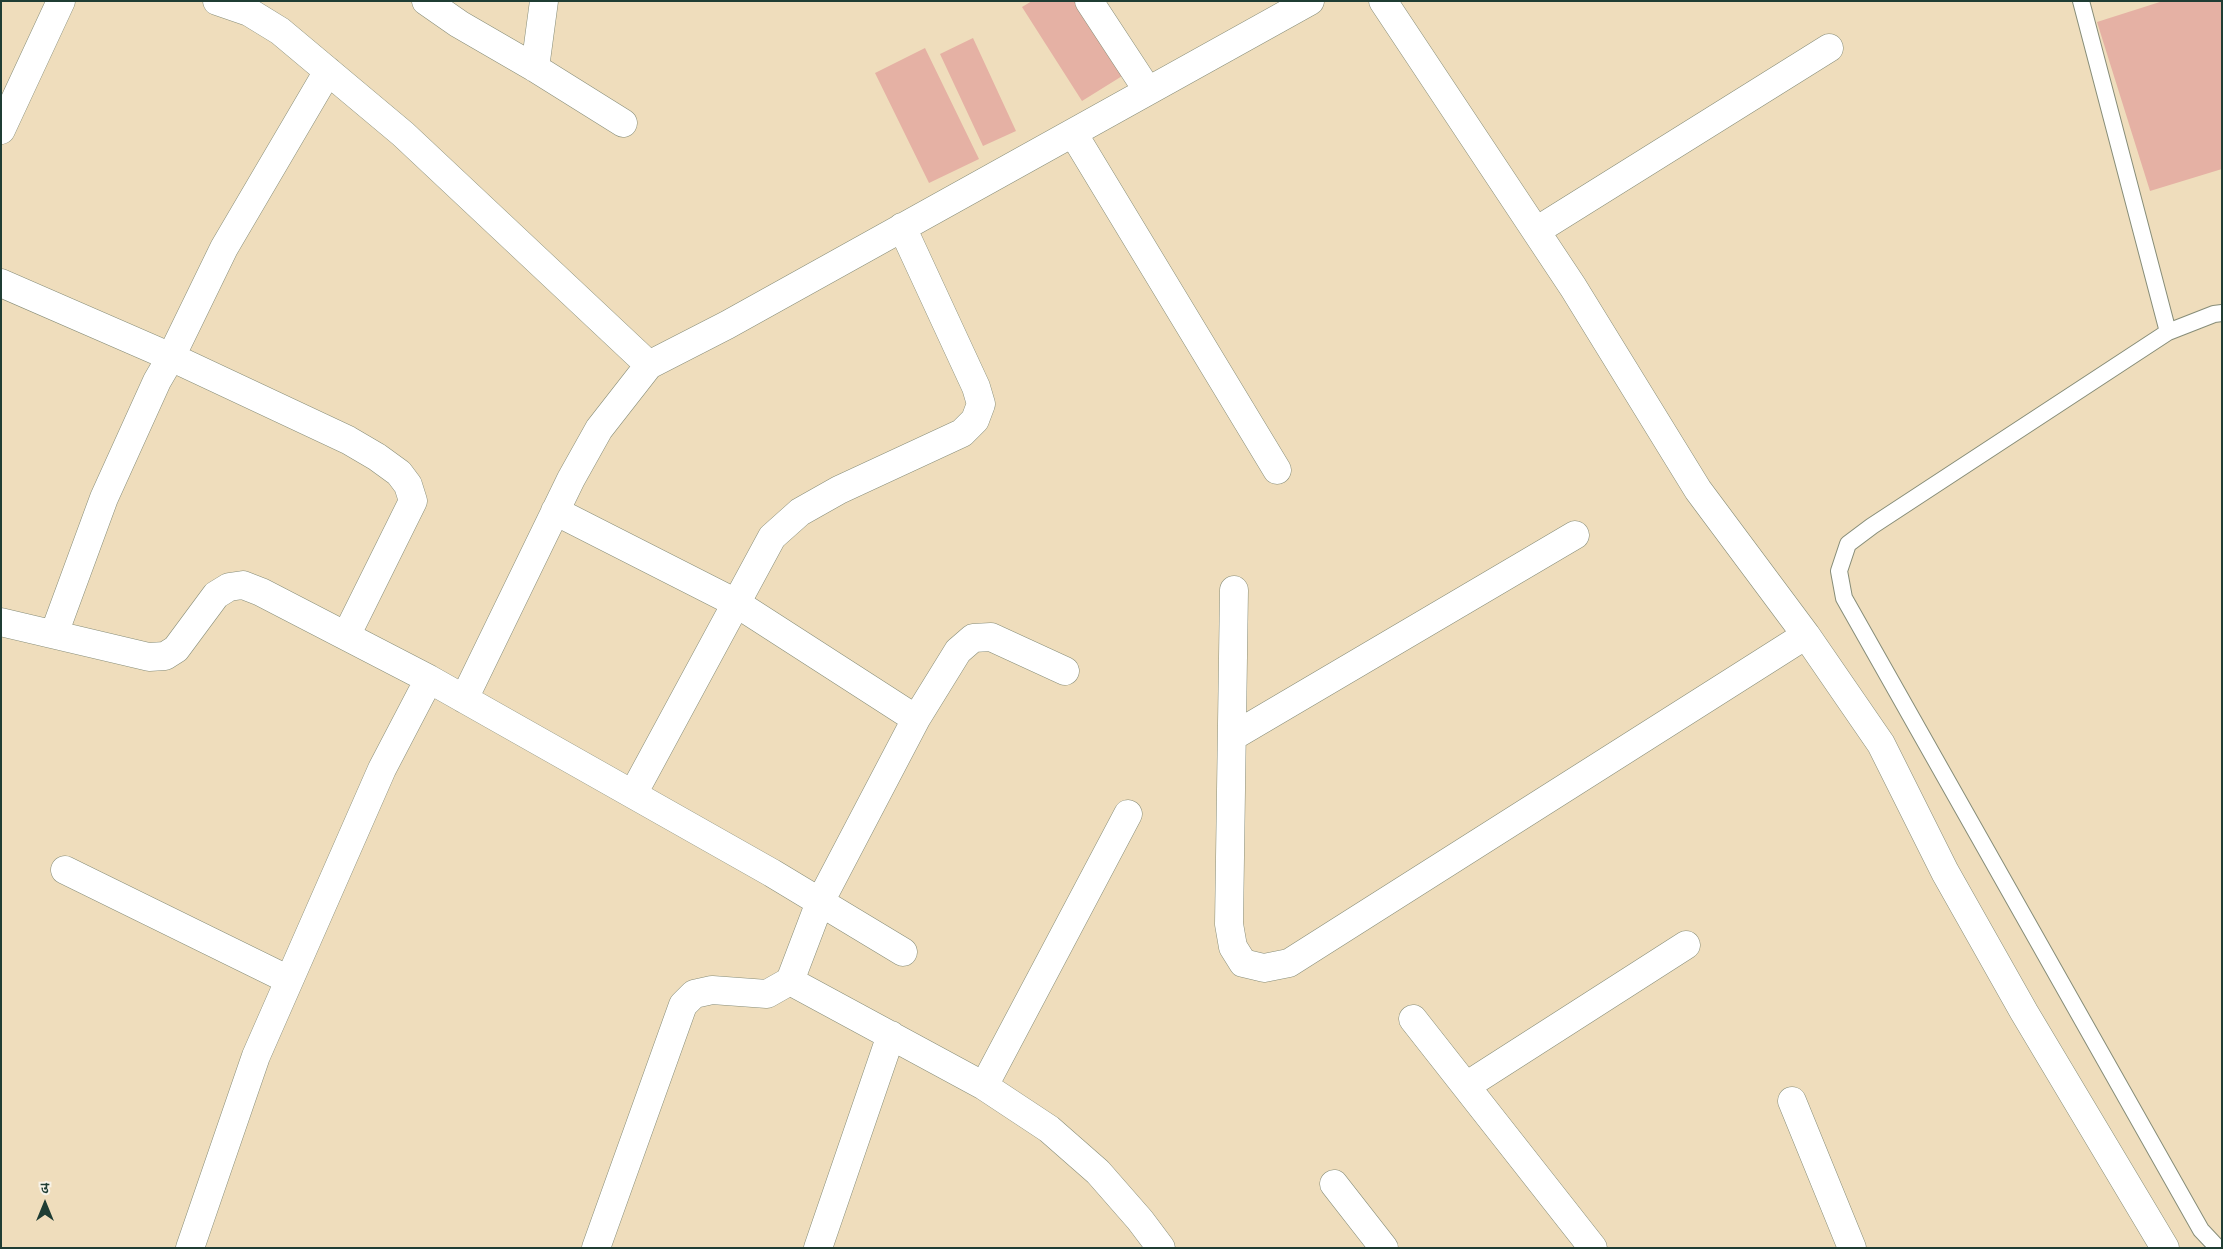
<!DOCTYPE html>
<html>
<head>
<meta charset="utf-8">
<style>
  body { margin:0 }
  #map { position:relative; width:2223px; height:1249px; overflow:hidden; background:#efddbc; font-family:Dekko,"Playpen Sans Deva",sans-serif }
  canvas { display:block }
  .frame { position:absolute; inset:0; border:2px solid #1f3d34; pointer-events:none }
  .north { position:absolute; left:20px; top:1179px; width:50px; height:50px; -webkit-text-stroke:4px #f7f3e8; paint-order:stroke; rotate:0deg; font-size:14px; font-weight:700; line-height:20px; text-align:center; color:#1f3d34 }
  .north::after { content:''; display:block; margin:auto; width:18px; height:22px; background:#1f3d34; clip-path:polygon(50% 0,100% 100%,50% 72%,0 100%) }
</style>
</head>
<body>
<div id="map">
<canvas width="2223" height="1249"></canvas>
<div class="frame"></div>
<div class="north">उ</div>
</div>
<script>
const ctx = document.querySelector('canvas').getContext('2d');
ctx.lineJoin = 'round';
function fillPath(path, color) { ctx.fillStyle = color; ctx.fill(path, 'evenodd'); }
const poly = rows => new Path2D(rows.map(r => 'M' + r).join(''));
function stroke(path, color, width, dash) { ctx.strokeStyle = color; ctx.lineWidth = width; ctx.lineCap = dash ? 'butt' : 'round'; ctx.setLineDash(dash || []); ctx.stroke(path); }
const building = poly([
  [1032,1,1081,1,1127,73,1082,101,1022,7],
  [2163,1,2222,1,2222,169,2150,191,2097,22],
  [973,38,1016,131,983,146,940,54],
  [925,48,979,159,929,183,875,73]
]);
const lane = poly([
  [2081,1,2168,332],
  [2218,1248,2201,1230,1844,598,1839,571,1848,544,1872,526,2168,332,2214,314,2222,313]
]);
const street = poly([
  [217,1,249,12,280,31,403,134,649,365],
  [426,1,459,24,535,68,623,123],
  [1089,1,1148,91],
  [1383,1,1573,287,1698,490,1806,635,1881,744,1945,872,2024,1012,2165,1248],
  [535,68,544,1],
  [1,130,61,1],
  [1073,133,1277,470],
  [1536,231,1829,48],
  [1,283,171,357,348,440,377,457,399,473,408,485,413,501,346,636],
  [555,511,736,603,916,719],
  [1234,590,1229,924,1233,947,1243,963,1264,968,1289,963,1806,635],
  [1,622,149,657,165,656,176,649,216,595,229,587,243,585,261,592,429,679,772,873,903,952],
  [54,634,104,498,157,381,171,357,224,248,328,71],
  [464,699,571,479,599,429,649,365,727,325,1310,1],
  [1232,737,1575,535],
  [633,794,772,537,800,512,839,490,962,433,975,420,981,404,976,387,902,227],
  [65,870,289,980],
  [790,981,984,1086,1049,1129,1098,1172,1140,1220,1161,1248],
  [1413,1019,1593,1248],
  [984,1086,1128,814],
  [1466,1086,1686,945],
  [1792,1101,1852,1248],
  [1334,1184,1384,1248],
  [190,1248,256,1056,382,769,429,679],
  [596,1248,683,1005,694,994,712,990,767,994,790,981,820,902,916,719,958,651,973,638,991,637,1065,671],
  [818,1248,891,1035]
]);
fillPath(building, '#e5b1a4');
stroke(lane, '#878d78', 18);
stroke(street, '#878d78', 29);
stroke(lane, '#fff', 16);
stroke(street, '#fff', 28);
</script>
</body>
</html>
